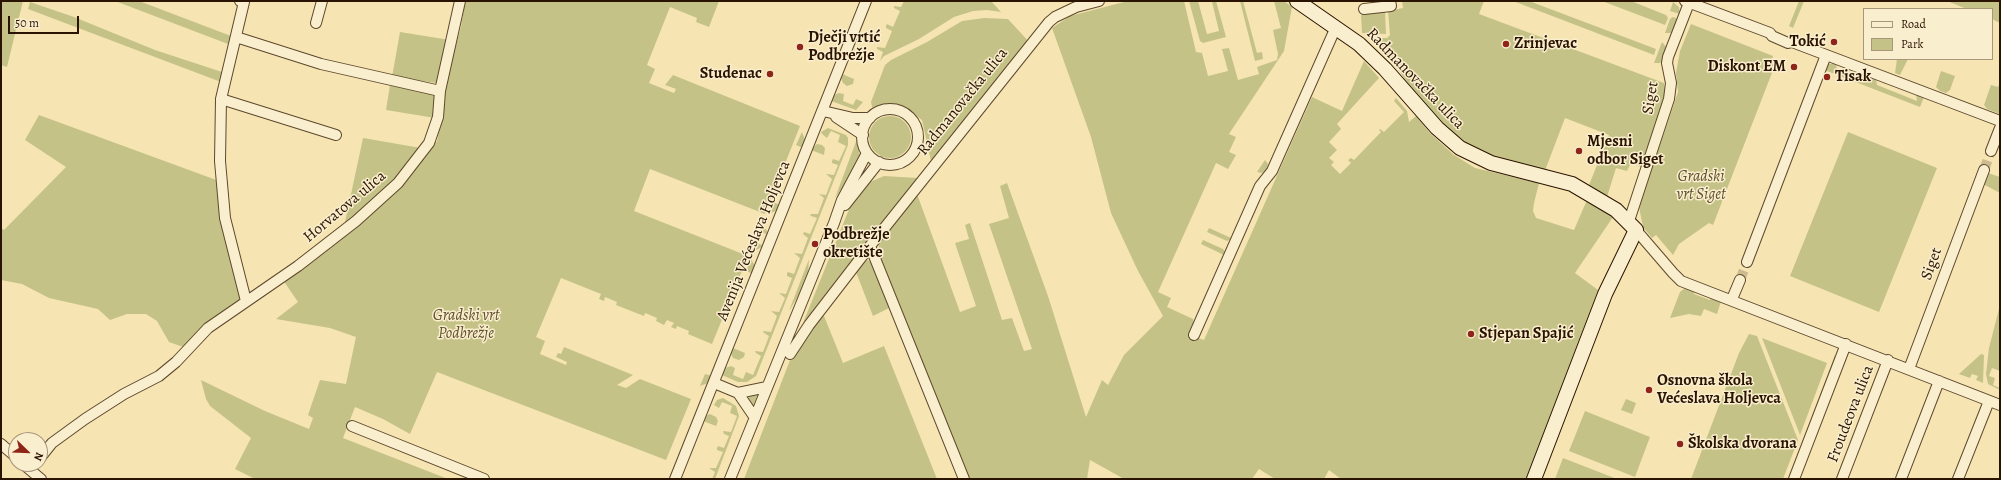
<!DOCTYPE html>
<html>
<head>
<meta charset="utf-8">
<style>
  body { margin:0 }
  #map { position:relative; width:2001px; height:480px; overflow:hidden; background:#f6e5b2; font-family:Alegreya,serif }
  canvas { display:block }
  .frame { position:absolute; inset:0; border:2px solid #2b1301; pointer-events:none }
  .legend { position:absolute; left:1863px; top:8px; width:130px; height:52px; box-sizing:border-box; background:#f9eecd; border:1px solid #a7967b; margin:0; padding:5px 7px; list-style:none; font-size:12px; color:#2b1301 }
  .legend li { display:flex; align-items:center; gap:8px; height:20px }
  .legend b { width:20px; border:1px solid #a7967b }
  .north { position:absolute; left:8px; top:432px; width:40px; height:40px; box-sizing:border-box; background:#f9eecd; border:1px solid #a7967b; border-radius:50%; rotate:113deg; font-size:11px; font-weight:700; line-height:16px; text-align:center; color:#2b1301 }
  .north::after { content:''; display:block; margin:auto; width:14px; height:18px; background:#8f2418; clip-path:polygon(50% 0,100% 100%,50% 72%,0 100%) }
  .scale { position:absolute; left:8px; top:16px; width:71px; height:18px; box-sizing:border-box; border:2px solid #2b1301; border-top:0; padding-left:5px; font-size:12px; line-height:14px; white-space:nowrap; color:#2b1301; -webkit-text-stroke:3px #f9eecd; paint-order:stroke }
</style>
</head>
<body>
<div id="map">
<canvas width="2001" height="480"></canvas>
<div class="frame"></div>
<ul class="legend">
<li><b style="height:5px;background:#f9eecd"></b>Road</li>
<li><b style="height:11px;background:#c4c287"></b>Park</li>
</ul>
<div class="north">N</div>
<div class="scale">50 m</div>
</div>
<script>
const ctx = document.querySelector('canvas').getContext('2d');
ctx.lineJoin = 'round';
function fillPath(path, color) { ctx.fillStyle = color; ctx.fill(path, 'evenodd'); }
const poly = rows => new Path2D(rows.map(r => 'M' + r).join(''));
function stroke(path, color, width, dash) { ctx.strokeStyle = color; ctx.lineWidth = width; ctx.lineCap = dash ? 'butt' : 'round'; ctx.setLineDash(dash || []); ctx.stroke(path); }
function write(font, color, halo, rows, align = 'center') {
  ctx.font = font + ' Alegreya,serif'; ctx.lineWidth = 3; ctx.setLineDash([]); ctx.textBaseline = 'middle'; ctx.strokeStyle = halo; ctx.fillStyle = color; for (const [text, x, y, turn = 0] of rows) {
    ctx.save(); ctx.translate(x, y); ctx.rotate((+turn || 0) * Math.PI / 180); ctx.textAlign = isNaN(turn) ? turn : align; if (halo) ctx.strokeText(text, 0, 0); ctx.fillText(text, 0, 0); ctx.restore();
  }
}
const green = poly([
  [1,1,23,1,7,67,1,65],
  [115,1,139,1,231,36,228,44],
  [465,1,719,1,709,27,696,22,697,18,670,7,647,65,655,69,649,83,674,93,676,89,665,85,673,75,800,126,765,214,650,169,634,211,748,256,712,344,688,334,689,331,677,326,676,329,671,327,674,323,667,320,664,325,656,321,657,318,645,313,644,316,616,305,617,302,605,297,604,301,599,299,601,294,561,278,536,337,545,341,540,354,566,365,567,362,556,357,558,353,561,354,564,347,633,375,617,385,626,388,640,379,691,399,666,460,437,372,410,434,383,419,355,407,343,438,448,479,255,479,235,469,251,438,210,406,206,399,201,380,265,411,309,429,313,418,308,415,320,380,346,384,356,337,330,328,276,319,298,302,283,280,354,227,434,141,437,142,447,77,461,27],
  [904,1,991,1,1001,12,987,10,973,11,954,17,919,39,884,56,880,61,883,52,877,49,877,47,885,48,892,31,886,28,886,26,887,24,893,27,900,11,894,8,894,6,901,7],
  [1128,1,1184,1,1196,52,1202,53,1208,76,1228,71,1222,49,1229,48,1238,80,1259,74,1257,67,1277,60,1278,54,1273,30,1281,28,1274,1,1284,1,1292,7,1284,51,1229,134,1236,137,1229,152,1236,155,1228,169,1216,163,1158,292,1171,298,1167,307,1193,319,1194,324,1189,335,1204,340,1312,97,1342,111,1364,61,1379,78,1337,124,1341,129,1329,142,1337,150,1329,158,1334,162,1331,165,1340,174,1351,163,1348,160,1351,158,1354,160,1381,132,1379,130,1380,129,1384,132,1404,112,1394,101,1396,98,1407,111,1409,122,1416,116,1431,134,1454,155,1475,168,1539,183,1534,203,1533,211,1536,218,1574,230,1587,200,1613,217,1575,273,1598,290,1526,479,1341,479,1329,470,1324,479,1275,479,1259,469,1252,479,1124,479,1090,460,1087,479,966,479,878,253,879,245,883,238,917,194,960,312,976,306,955,243,969,239,965,225,970,223,1002,320,1012,318,1024,351,1032,349,989,224,1009,218,1000,186,1007,183,1048,296,1086,417,1102,380,1108,385,1124,355,1163,316,1138,271,1111,213,1091,137,1052,28,1070,16],
  [1189,1,1198,1,1207,34,1219,31,1212,2,1216,1,1226,37,1203,43,1200,41],
  [1240,1,1243,1,1257,53,1262,52,1263,59,1255,61],
  [1402,1,1484,1,1479,14,1664,83,1665,91,1661,109,1641,167,1631,163,1627,171,1616,168,1607,197,1600,192,1589,185,1609,135,1565,118,1546,168,1547,171,1491,157,1461,142,1437,120,1406,81,1378,38,1387,38,1390,35,1388,11,1403,8],
  [1513,1,1529,1,1656,49,1654,55],
  [1602,1,1631,1,1666,15,1668,18,1665,25],
  [1799,1,1804,1,1793,28,1789,26],
  [1947,1,2000,1,2000,23,1992,19,1992,9,1967,9],
  [30,2,74,17,155,50,222,72,221,82,28,9],
  [1673,2,1679,7,1680,14,1670,11],
  [1385,11,1386,34,1362,33,1361,15],
  [1673,17,1678,19,1672,33,1665,33,1670,19],
  [984,18,1008,19,1030,43,1020,49,981,105,931,161,922,120,903,107,891,105,873,111,871,102,885,65,891,60,927,42,962,21],
  [1691,24,1773,56,1772,60,1775,65,1713,225,1709,223,1679,244,1673,255,1656,235,1652,238,1643,227,1639,207,1678,92,1676,73,1680,51],
  [400,32,450,40,437,83,392,77],
  [1662,42,1667,48,1664,58,1660,63,1654,63],
  [1897,59,1908,59,1900,75,1895,73],
  [1834,63,1836,64,1837,70,1866,81,1865,75,1876,79,1877,85,1917,101,1916,94,1924,97,1920,107,1822,69,1825,65],
  [1941,71,1955,76,1950,90,1946,93,1940,91,1936,87],
  [842,74,854,79,853,84,847,86,843,83,841,78],
  [2000,82,2000,114,1987,109,1984,105,1991,85,1998,87],
  [390,85,438,93,435,118,386,110],
  [839,93,844,94,843,101,853,105,856,99,863,102,856,110,831,101,834,95],
  [39,115,219,181,241,294,239,300,214,318,183,347,169,342,157,321,146,314,127,314,110,320,98,309,49,298,22,284,1,280,1,228,4,230,66,167,25,140],
  '869 137a21 21 0 1 1 42 0a21 21 0 1 1-42 0Z',
  [828,128,846,135,848,138,848,145,756,376,747,382,738,382,722,375,725,368,731,366,735,368,733,375,743,379,746,372,753,375,761,356,756,353,755,351,763,352,769,336,764,333,763,331,771,332,777,316,771,311,779,312,785,298,779,293,786,294,792,278,787,276,787,273,788,272,794,274,800,258,794,253,802,254,808,238,803,234,804,232,810,234,817,218,811,216,810,214,818,214,824,198,819,194,826,195,832,179,826,174,834,175,838,165,832,163,832,161,833,159,839,161,846,146,838,142,840,135,831,131,827,138,822,134,821,132],
  [802,132,805,140,803,148,796,145],
  [1848,132,1937,168,1879,312,1790,276],
  [363,138,421,148,383,194,344,227],
  [857,139,860,156,849,178,835,198],
  [817,144,822,145,825,148,824,155,811,150],
  [1265,160,1268,164,1267,169,1262,173,1257,172],
  [1988,173,2000,177,2000,193,1983,184],
  [884,176,918,178,803,323,858,187],
  [773,202,780,205,776,211,768,214],
  [764,227,767,231,767,236,762,247,754,251,757,243,762,245,766,234,762,232],
  [1209,228,1231,238,1231,239,1227,241,1207,232],
  [1203,240,1223,249,1225,252,1224,255,1201,244],
  [751,259,755,266,753,274,746,271],
  [809,259,808,274,802,290,789,311],
  [867,260,873,263,891,307,873,316,856,272],
  [1686,287,1695,289,1694,294,1710,300,1712,296,1722,298,1717,314,1704,309,1701,316,1689,314,1670,318,1680,292],
  [2000,305,2000,371,1992,368,1989,376,1995,378,1993,385,2000,388,2000,390,1988,384,1986,374,1989,348],
  [822,311,843,363,884,346,937,479,744,479,792,355],
  [1749,334,1757,336,1798,440,1783,479,1691,479,1739,353],
  [1762,338,1827,363,1800,435],
  [733,348,745,353,744,357,739,360,733,358,731,354],
  [1981,354,1984,355,1983,383,1976,380,1978,376,1972,374,1970,378,1959,374],
  [1835,355,1836,357,1797,462,1795,461],
  [705,374,712,376,708,383,700,386],
  [750,394,758,394,753,406,748,400],
  [723,398,736,406,739,416,715,479,712,479,715,472,709,468,716,468,723,452,717,450,717,448,718,446,724,448,729,436,724,434,723,431,731,432,737,416,730,413,732,406,722,402,719,408,714,405,717,400],
  [1626,399,1636,403,1632,414,1621,410],
  [1585,411,1650,437,1635,477,1569,451],
  [710,414,716,417,718,421,716,426,703,421,705,416],
  [1563,458,1617,479,1555,479]
]);
const streetTunnel = poly([
  [1984,170,1991,151],
  [1740,280,1747,262]
]);
const street = poly([
  [240,1,244,2,221,99,220,161,225,218,246,301],
  [1685,1,1770,33,1772,36,1788,43,1792,42,2000,121],
  [1364,9,1391,6,1390,1],
  [316,23,322,1],
  [440,91,460,1],
  [221,99,336,135],
  '862 137a28 28 0 1 1 56 0a28 28 0 1 1-56 0Z',
  [823,111,853,118,870,118],
  [836,117,863,135],
  [1991,151,2000,128],
  [845,205,879,162],
  [1629,221,1669,99,1671,83,1667,63,1668,57,1689,3],
  [1636,230,1673,273,1681,281,2000,405],
  [870,246,964,479],
  [1747,262,1826,55],
  [1732,299,1740,280],
  [1194,335,1260,186,1272,171,1336,27],
  [790,354,809,325,870,246,1049,22,1055,17,1076,7,1099,1],
  [1909,369,1984,170],
  [714,383,738,393,767,387],
  [738,393,755,418],
  [352,426,484,479],
  [1,444,16,457],
  [40,458,52,443,85,419,124,394,159,376,176,362,208,328,298,266,356,221,398,183,429,143,438,117,440,91,321,64,236,37],
  [23,464,41,479],
  [675,479,866,1],
  [730,479,834,223,842,200,867,153],
  [1794,479,1846,344],
  [1842,479,1888,360],
  [1901,479,1939,381],
  [1958,479,1989,401]
]);
const secondary = poly([
  [1297,1,1359,44,1385,69,1437,128,1460,148,1491,163,1572,184,1616,210,1636,230,1605,294,1534,479]
]);
const markers = [
  [1834,42,4,"#8f2418"],
  [1506,44,4,"#8f2418"],
  [800,47,4,"#8f2418"],
  [1794,67,4,"#8f2418"],
  [770,74,4,"#8f2418"],
  [1827,77,4,"#8f2418"],
  [1579,151,4,"#8f2418"],
  [815,244,4,"#8f2418"],
  [1471,334,4,"#8f2418"],
  [1649,390,4,"#8f2418"],
  [1680,444,4,"#8f2418"]
];
const poiNames = [
  ["Dječji vrtić",808,38],
  ["Podbrežje",808,56],
  ["Tokić",1826,42,"right"],
  ["Zrinjevac",1514,44],
  ["Diskont EM",1786,67,"right"],
  ["Studenac",762,74,"right"],
  ["Tisak",1835,77],
  ["Mjesni",1587,142],
  ["odbor Siget",1587,160],
  ["Podbrežje",823,235],
  ["okretište",823,253],
  ["Stjepan Spajić",1479,334],
  ["Osnovna škola",1657,381],
  ["Većeslava Holjevca",1657,399],
  ["Školska dvorana",1688,444]
];
const streetNames = [
  ["Radmanovačka ulica",1415,79,46],
  ["Siget",1651,98,-80],
  ["Radmanovačka ulica",963,102,-51],
  ["Horvatova ulica",345,207,-40],
  ["Avenija Većeslava Holjevca",754,241,-68],
  ["Siget",1932,264,-70],
  ["Froudeova ulica",1851,414,-69]
];
const parkNames = [
  ["Gradski",1701,177],
  ["vrt Siget",1701,195],
  ["Gradski vrt",466,316],
  ["Podbrežje",466,334]
];
fillPath(green, '#c4c287');
stroke(streetTunnel, '#cdbb8f', 10, [10, 5]);
stroke(street, '#5e482d', 12);
stroke(secondary, '#2b1301', 16);
stroke(street, '#f9eecd', 10);
stroke(secondary, '#f9eecd', 14);
for (const [x, y, r, color] of markers) { const dot = new Path2D(); dot.arc(x, y, r, 0, 2 * Math.PI); ctx.fillStyle = color; ctx.fill(dot); stroke(dot, '#f9eecd', 1.5); }
write('bold 16px', '#2b1301', '#f9eecd', poiNames, 'left');
write('16px', '#2b1301', '#f9eecd', streetNames);
write('italic 16px', '#615030', '#f9eecd', parkNames);
</script>
</body>
</html>
